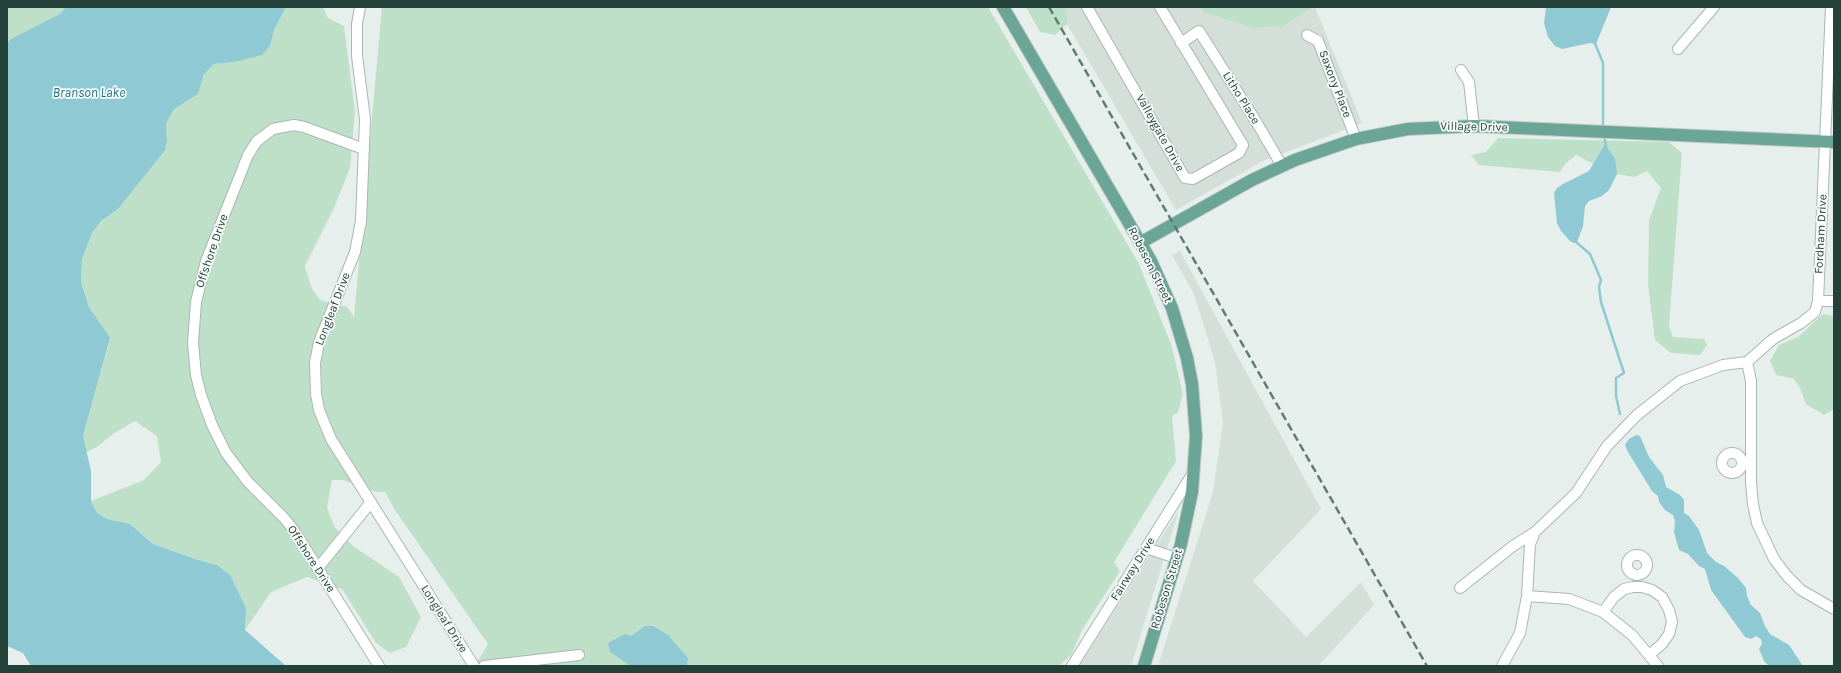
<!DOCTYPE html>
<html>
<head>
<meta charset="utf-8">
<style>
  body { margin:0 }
  #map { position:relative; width:1841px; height:673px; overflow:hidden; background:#e6efeb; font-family:Karla,sans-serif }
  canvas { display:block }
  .frame { position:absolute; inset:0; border:8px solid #24423a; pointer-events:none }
</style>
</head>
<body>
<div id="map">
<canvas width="1841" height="673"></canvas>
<div class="frame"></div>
</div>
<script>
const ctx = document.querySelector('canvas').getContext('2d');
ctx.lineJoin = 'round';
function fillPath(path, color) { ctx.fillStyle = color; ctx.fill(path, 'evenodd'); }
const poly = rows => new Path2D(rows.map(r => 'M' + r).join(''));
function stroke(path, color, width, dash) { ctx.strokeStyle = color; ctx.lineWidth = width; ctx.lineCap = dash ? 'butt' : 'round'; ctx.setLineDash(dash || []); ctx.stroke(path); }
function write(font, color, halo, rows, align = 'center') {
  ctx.font = font + ' Karla,sans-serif'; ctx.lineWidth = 3.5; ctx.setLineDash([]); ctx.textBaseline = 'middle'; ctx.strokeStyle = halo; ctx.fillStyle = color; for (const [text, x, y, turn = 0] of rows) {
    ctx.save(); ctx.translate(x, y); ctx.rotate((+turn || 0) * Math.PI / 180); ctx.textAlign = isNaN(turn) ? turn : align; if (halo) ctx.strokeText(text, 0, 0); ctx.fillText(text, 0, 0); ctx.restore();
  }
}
const built = poly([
  [1066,7,1200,7,1203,12,1252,28,1283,27,1315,7,1362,123,1263,161,1176,210,1067,24,1068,14],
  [1180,251,1321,509,1253,581,1306,637,1361,582,1374,605,1318,666,1158,666,1213,492,1223,422,1215,362,1194,294,1172,255],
  [1179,510,1131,666,1079,666]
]);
const green = poly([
  [7,7,66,7,60,14,7,45],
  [286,7,323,7,328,18,344,26,355,112,350,168,334,208,305,266,311,287,320,300,347,307,354,317,382,7,988,7,1139,264,1171,344,1183,394,1178,412,1172,416,1176,461,1114,562,1120,571,1082,630,1071,655,1059,666,475,666,488,644,395,510,385,492,376,492,343,480,332,480,327,507,334,526,353,546,399,577,421,617,406,647,390,653,376,643,342,589,307,577,271,592,245,630,246,608,217,565,195,559,153,544,130,524,107,519,97,513,91,501,144,480,161,462,157,436,135,421,113,434,97,447,86,452,83,436,110,339,89,307,81,282,82,259,92,233,101,221,118,209,167,139,166,124,174,109,198,94,204,74,214,64,234,62,270,46,274,30],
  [1026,7,1066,7,1068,14,1067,24,1055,35,1040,32],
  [1200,7,1314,7,1283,27,1252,28,1203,12],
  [1498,138,1669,142,1682,153,1669,326,1673,337,1704,339,1707,345,1700,355,1671,353,1655,340,1648,284,1649,221,1661,188,1647,171,1634,177,1611,173,1576,155,1565,164,1560,172,1479,165,1471,155,1486,152],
  [1823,314,1834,316,1834,409,1824,415,1806,404,1801,390,1794,379,1776,375,1770,361,1779,345,1798,337]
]);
const water = poly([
  [66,7,286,7,274,30,270,46,262,55,234,62,214,64,204,74,198,94,174,109,166,124,167,139,165,150,118,209,101,221,92,233,82,259,81,282,89,307,110,338,83,436,91,471,91,501,97,513,107,519,130,524,153,544,195,559,217,565,230,575,246,608,245,630,286,666,31,666,23,653,7,646,7,44,11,39,60,14],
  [1546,7,1611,7,1596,44,1590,43,1562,49,1555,46,1548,37,1544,23],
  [1605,144,1615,159,1617,174,1609,190,1602,196,1589,201,1585,206,1583,226,1577,242,1574,243,1570,241,1561,231,1557,223,1554,193,1557,188,1563,184,1589,171],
  [1636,435,1640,436,1649,457,1663,475,1666,487,1680,495,1684,500,1684,513,1689,516,1699,530,1707,553,1716,562,1724,566,1738,578,1746,588,1747,596,1751,605,1760,613,1765,626,1770,634,1789,645,1803,666,1769,666,1764,661,1759,649,1762,644,1761,639,1756,636,1751,639,1745,637,1711,590,1705,569,1699,566,1688,554,1679,550,1674,532,1675,521,1673,515,1665,510,1659,502,1658,496,1652,491,1628,452,1625,445,1629,439],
  [645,626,653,626,668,635,688,658,687,665,631,666,610,652,608,643,625,634,631,636]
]);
const stream = poly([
  [1594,41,1603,63,1603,128],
  [1604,135,1606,146],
  [1575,241,1590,254,1601,280,1599,287,1601,302,1624,373,1616,378,1616,396,1620,414]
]);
const minor = poly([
  [360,7,357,24,357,56,365,119,361,221,355,252,319,342,315,363,316,394,319,410,331,439,474,666],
  [1087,7,1185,178,1193,179,1239,153,1243,145,1160,7],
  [1307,35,1318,41,1356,139],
  [1181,43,1199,31,1257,123,1282,166],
  [1678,49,1714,7],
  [1461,70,1469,82,1474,126],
  [364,149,304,127,294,125,273,129,257,141,248,155,206,261,196,302,193,343,196,375,201,395,212,425,226,453,248,482,285,519,295,532,379,666],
  [1818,301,1834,301],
  [1747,362,1751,381,1751,482,1753,504,1757,523,1774,559,1787,576,1801,590,1834,609],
  '1722 463a10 10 0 1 1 20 0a10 10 0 1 1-20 0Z',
  [1146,548,1176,558],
  '1627 565a10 10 0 1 1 20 0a10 10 0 1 1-20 0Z',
  [318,568,371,502],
  [1460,588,1513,546,1535,532,1576,493,1607,446,1637,415,1680,381,1723,365,1747,362,1773,339,1801,323,1815,312,1818,301,1831,7],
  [1527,596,1569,599,1603,612,1632,635,1658,666],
  [1603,612,1614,597,1624,589,1633,587,1642,587,1652,590,1662,597,1669,610,1672,622,1669,634,1662,644,1649,655],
  [484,666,579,655],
  [1072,666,1193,473],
  [1502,666,1520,633,1527,596,1530,544,1535,532]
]);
const major = poly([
  [1003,7,1151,261,1172,308,1187,358,1192,384,1196,436,1192,492,1181,544,1144,666],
  [1140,243,1252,180,1295,160,1356,139,1408,129,1474,126,1834,142]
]);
const rail = poly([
  [1049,7,1427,666]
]);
const streetNames = [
  ["Saxony Place",1335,84,69],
  ["Litho Place",1241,98,58],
  ["Village Drive",1474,127,1],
  ["Valleygate Drive",1160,133,61],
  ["Fordham Drive",1821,234,-87],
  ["Offshore Drive",212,251,-71],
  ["Robeson Street",1150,265,63],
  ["Longleaf Drive",333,309,-69],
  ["Offshore Drive",311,559,57],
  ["Fairway Drive",1133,569,-58],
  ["Robeson Street",1167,589,-73],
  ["Longleaf Drive",444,619,58]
];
const waterNames = [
  ["Branson Lake",89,93]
];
fillPath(built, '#d4dfda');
fillPath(green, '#bfe0c8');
fillPath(water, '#8ec9d4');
stroke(stream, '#8ec9d4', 2.5);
stroke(minor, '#a8b8b2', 12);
stroke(major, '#c2cac8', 14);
stroke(minor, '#fff', 10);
stroke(major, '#6aa596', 12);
stroke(rail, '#5f7d75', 2.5, [8, 4]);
write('12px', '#24423a', '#f7fbf9', streetNames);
write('italic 13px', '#1c6f80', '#f7fbf9', waterNames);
</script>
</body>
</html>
